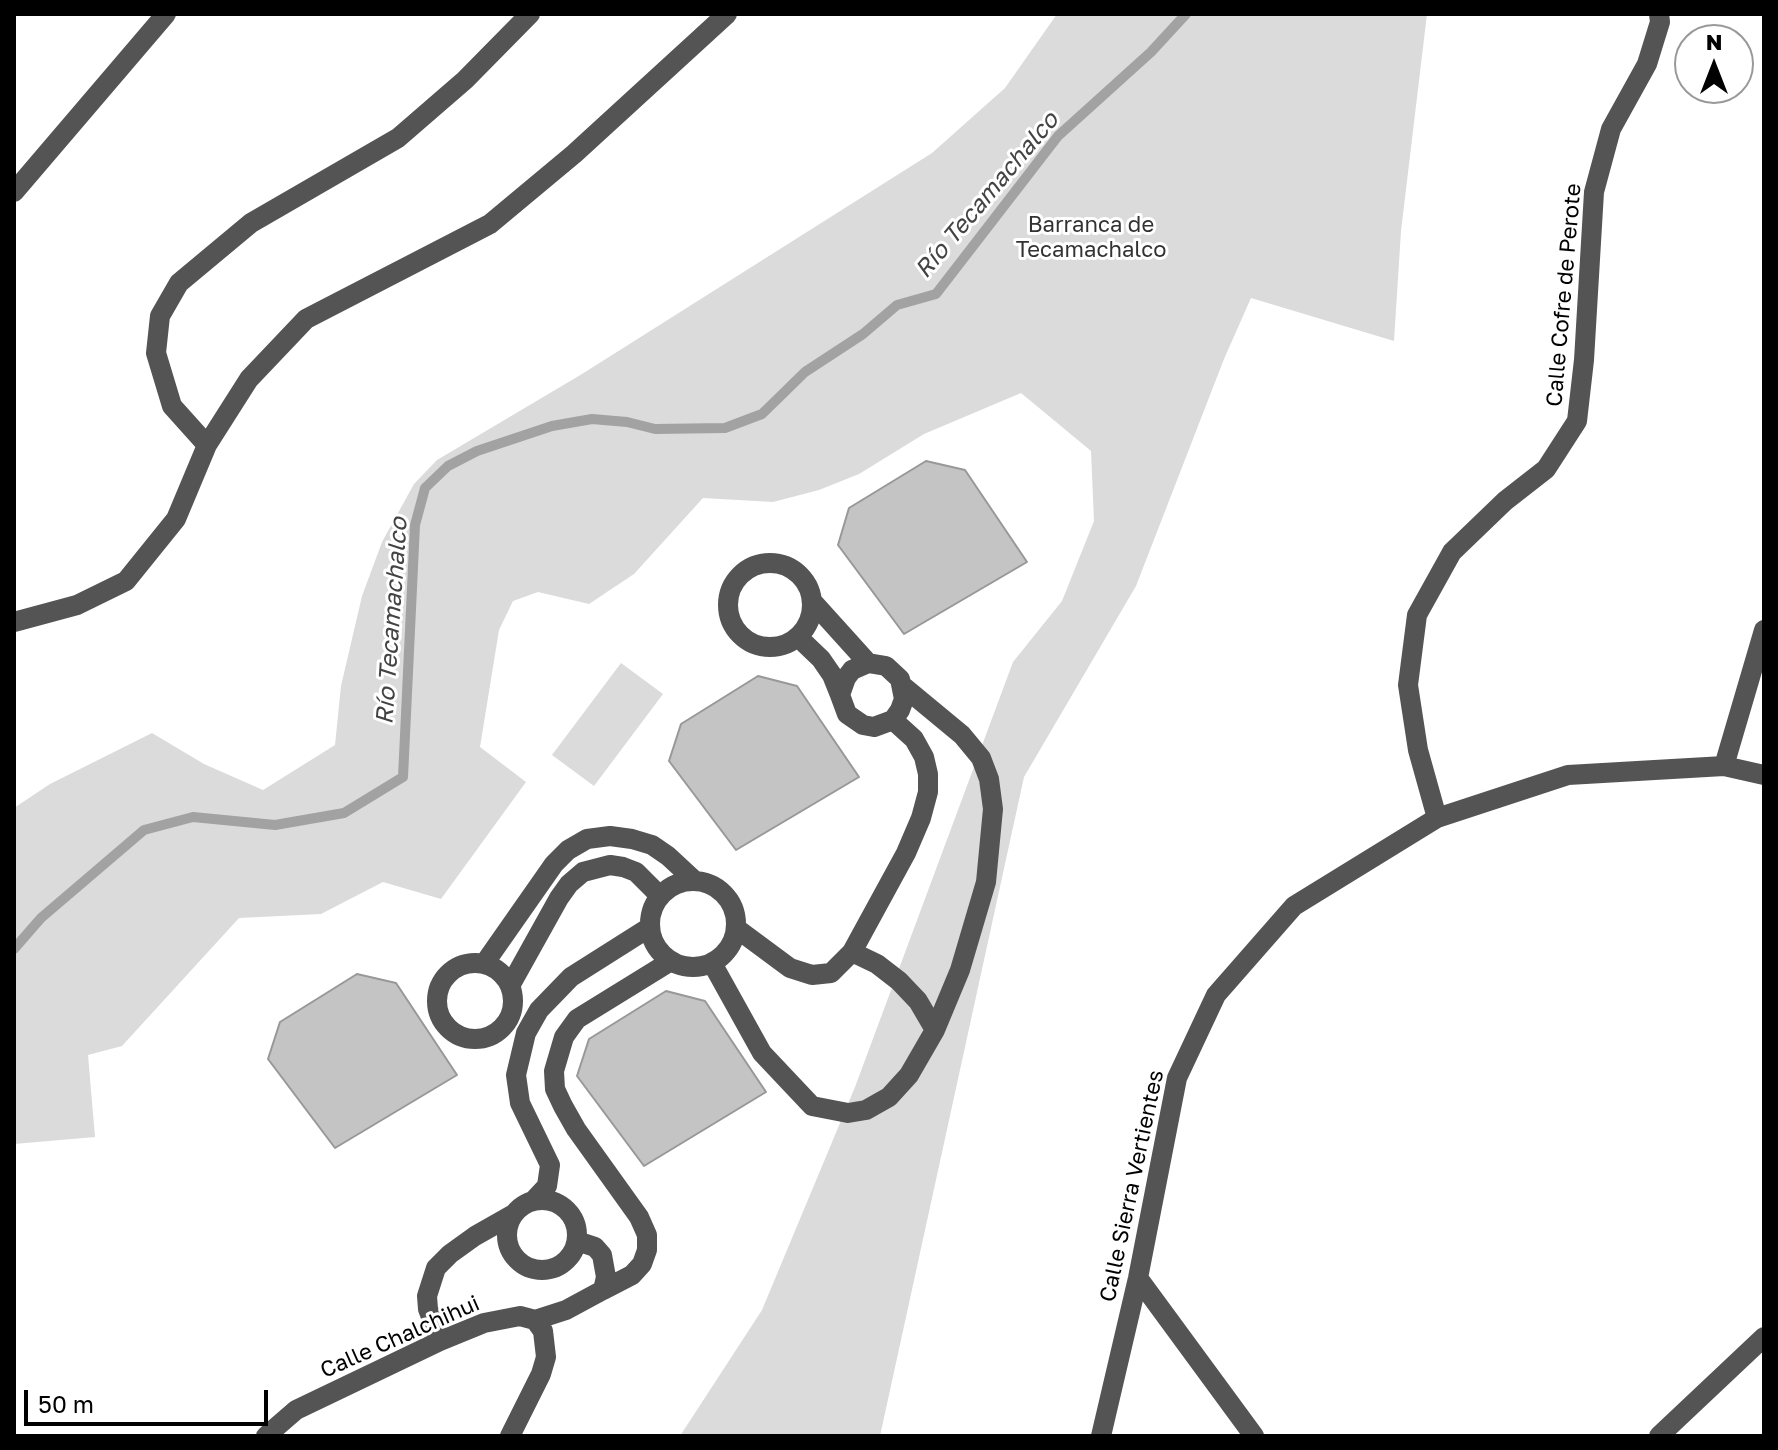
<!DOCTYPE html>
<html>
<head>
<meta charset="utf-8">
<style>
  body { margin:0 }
  #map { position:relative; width:1778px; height:1450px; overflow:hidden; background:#fff; font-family:"Golos Text",sans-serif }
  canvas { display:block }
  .frame { position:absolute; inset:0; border:16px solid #000; pointer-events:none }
  .north { position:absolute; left:1674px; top:24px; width:80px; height:80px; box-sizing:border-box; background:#fff; border:2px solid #999; border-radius:50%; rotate:0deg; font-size:22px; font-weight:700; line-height:32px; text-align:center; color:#000 }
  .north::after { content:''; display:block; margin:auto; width:28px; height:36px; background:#000; clip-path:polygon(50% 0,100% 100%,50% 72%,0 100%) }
  .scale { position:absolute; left:24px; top:1390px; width:244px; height:36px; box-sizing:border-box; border:4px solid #000; border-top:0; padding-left:10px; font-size:24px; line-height:28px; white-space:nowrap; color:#000; -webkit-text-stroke:6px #fff; paint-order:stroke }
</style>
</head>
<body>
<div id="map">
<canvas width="1778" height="1450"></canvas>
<div class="frame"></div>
<div class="north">N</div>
<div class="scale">50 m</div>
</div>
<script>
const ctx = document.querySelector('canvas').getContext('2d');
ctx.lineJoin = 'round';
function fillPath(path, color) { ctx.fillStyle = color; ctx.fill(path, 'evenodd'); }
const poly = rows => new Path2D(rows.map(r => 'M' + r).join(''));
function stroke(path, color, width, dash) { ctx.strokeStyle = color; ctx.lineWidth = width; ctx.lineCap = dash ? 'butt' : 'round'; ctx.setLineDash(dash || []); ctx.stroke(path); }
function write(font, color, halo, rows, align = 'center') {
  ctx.font = font + ' "Golos Text",sans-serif'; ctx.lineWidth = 6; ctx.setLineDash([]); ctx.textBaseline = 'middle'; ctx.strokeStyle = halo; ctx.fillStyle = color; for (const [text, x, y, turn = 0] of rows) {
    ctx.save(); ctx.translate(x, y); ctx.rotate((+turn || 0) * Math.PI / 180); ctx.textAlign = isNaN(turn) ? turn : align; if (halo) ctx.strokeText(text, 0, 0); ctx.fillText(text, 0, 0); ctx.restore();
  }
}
const green = poly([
  [1057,14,1427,14,1401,231,1394,341,1251,298,1224,359,1136,586,1024,777,880,1436,680,1436,762,1310,855,1087,1013,662,1062,601,1094,521,1091,451,1021,393,924,434,859,474,819,490,773,502,703,498,634,574,589,604,538,592,513,601,499,630,480,747,526,782,441,899,383,882,321,914,239,918,122,1046,88,1055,95,1137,14,1144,14,808,50,784,152,733,204,764,263,790,335,745,341,686,362,596,382,542,414,484,437,460,582,374,932,153,1005,88],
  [621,663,663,694,594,786,552,755]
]);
const stream = poly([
  [14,949,41,918,144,830,193,817,275,825,344,813,403,777,415,525,425,488,448,466,477,451,552,426,592,419,627,422,655,429,725,428,762,414,805,372,863,334,897,305,936,294,1058,136,1151,52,1186,14]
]);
const building = poly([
  [926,461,965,470,1027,562,904,634,838,545,849,508,926,461],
  [758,676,797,686,859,777,736,850,669,761,681,724,758,676],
  [357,974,396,983,457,1075,335,1148,268,1059,280,1022,357,974],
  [666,991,705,1001,766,1092,644,1166,577,1076,589,1039,666,991]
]);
const minor = poly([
  [14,192,166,14],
  [207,445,172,406,156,353,160,316,179,283,251,223,398,138,465,80,530,14],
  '728 605a42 42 0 1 1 84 0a42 42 0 1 1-84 0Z',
  [812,601,868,663,886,666,900,679,904,699,900,710,893,720,874,727,863,725,847,714,840,695,846,678,852,670,868,663],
  [14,622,77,605,126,581,176,519,207,445,249,379,306,319,490,224,574,154,727,14],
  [798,637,821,659,832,675,840,695],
  [1724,766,1764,630],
  [1437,818,1418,750,1408,685,1417,615,1452,552,1505,501,1546,469,1577,421,1584,360,1594,192,1611,129,1647,64,1660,22,1659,14],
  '650 924a43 43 0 1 1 86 0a43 43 0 1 1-86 0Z',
  [736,928,790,968,812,975,831,973,852,952,906,853,921,818,928,792,928,774,924,757,914,739,893,720],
  [852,952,877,964,899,981,918,1001,935,1030],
  [712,963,762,1053,812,1106,848,1113,866,1110,889,1097,909,1075,935,1030,960,970,986,882,993,809,989,779,981,758,962,735,904,687],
  '437 1001a38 38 0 1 1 76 0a38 38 0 1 1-76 0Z',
  [484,964,554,864,568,850,587,839,610,836,632,839,652,845,668,856,695,881],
  [510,986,559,898,569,884,583,872,610,865,623,867,636,872,660,896],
  '507 1235a35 35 0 1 1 70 0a35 35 0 1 1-70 0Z',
  [533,1201,547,1186,550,1165,520,1103,516,1075,526,1033,539,1010,571,977,650,927],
  [1138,1278,1254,1436],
  [603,1290,632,1275,642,1264,647,1250,647,1235,639,1217,576,1129,563,1106,555,1089,554,1071,564,1037,577,1019,671,961],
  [535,1320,566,1310,603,1290,606,1277,602,1255,595,1247,577,1241],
  [440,1341,428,1309,427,1296,436,1268,450,1254,475,1236,512,1215],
  [266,1436,296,1410,440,1341,484,1323,520,1316,535,1320,543,1331,546,1357,541,1374,510,1436],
  [1101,1436,1138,1278,1177,1078,1216,995,1294,906,1437,818,1568,775,1724,766,1764,775],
  [1659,1436,1764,1337]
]);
const parkNames = [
  ["Barranca de",1091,225],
  ["Tecamachalco",1091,250]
];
const streetNames = [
  ["Calle Cofre de Perote",1564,295,-85],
  ["Calle Sierra Vertientes",1132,1186,-78],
  ["Calle Chalchihui",400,1337,-24]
];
const waterNames = [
  ["Río Tecamachalco",987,195,-50],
  ["Río Tecamachalco",392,621,-86]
];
fillPath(green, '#dbdbdb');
stroke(stream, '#a2a2a2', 10);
fillPath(building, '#c4c4c4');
stroke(building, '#989898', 2);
stroke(minor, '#545454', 20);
write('22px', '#323232', '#fff', parkNames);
write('22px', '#000', '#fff', streetNames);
write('italic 24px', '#434343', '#fff', waterNames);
</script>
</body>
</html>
